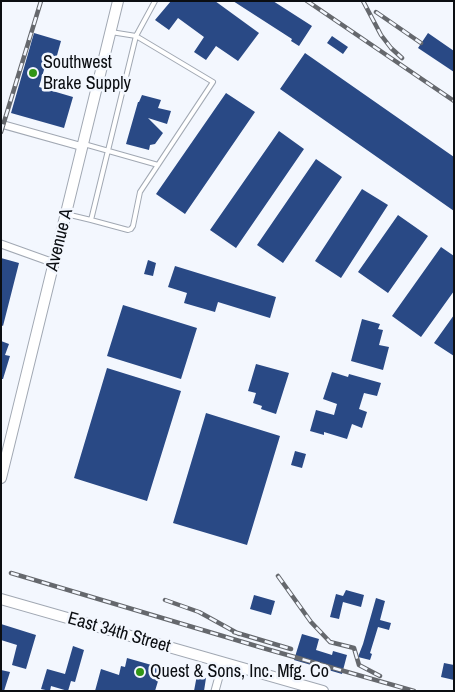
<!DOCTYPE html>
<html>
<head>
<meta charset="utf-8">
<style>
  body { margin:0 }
  #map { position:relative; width:455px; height:692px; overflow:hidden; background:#f3f7fe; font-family:"Archivo Narrow",sans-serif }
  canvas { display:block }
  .frame { position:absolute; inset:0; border:2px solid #0b0e12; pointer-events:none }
</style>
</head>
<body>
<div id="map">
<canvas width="455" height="692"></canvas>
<div class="frame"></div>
</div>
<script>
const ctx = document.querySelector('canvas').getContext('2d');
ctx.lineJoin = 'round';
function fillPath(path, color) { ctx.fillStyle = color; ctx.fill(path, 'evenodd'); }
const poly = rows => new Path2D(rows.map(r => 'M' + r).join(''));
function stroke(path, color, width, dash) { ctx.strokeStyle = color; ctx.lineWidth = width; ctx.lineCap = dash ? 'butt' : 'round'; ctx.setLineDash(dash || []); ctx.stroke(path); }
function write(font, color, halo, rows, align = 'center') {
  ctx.font = font + ' "Archivo Narrow",sans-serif'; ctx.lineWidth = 5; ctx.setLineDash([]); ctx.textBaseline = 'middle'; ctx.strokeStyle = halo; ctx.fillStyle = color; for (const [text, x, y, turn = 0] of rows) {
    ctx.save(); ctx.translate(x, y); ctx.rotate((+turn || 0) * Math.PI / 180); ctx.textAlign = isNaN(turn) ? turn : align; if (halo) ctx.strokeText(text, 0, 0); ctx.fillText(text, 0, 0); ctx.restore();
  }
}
const building = poly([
  [171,1,215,1,259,33,238,61,216,46,206,60,194,52,204,37,178,18,169,30,155,20],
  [233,1,273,1,312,26,299,46,291,41,292,39],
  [34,33,61,41,56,59,48,56,39,87,73,97,64,128,11,113],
  [428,33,454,51,454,72,418,48],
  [332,36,348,47,343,54,327,43],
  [305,53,454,157,454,211,280,89],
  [226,93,255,112,185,214,156,194],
  [142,95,161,100,158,108,171,111,167,124,148,118,163,133,155,144,150,145,149,150,126,144,138,102,139,102],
  [279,131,304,149,236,248,210,230],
  [316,159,342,177,283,263,257,245],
  [362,189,388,205,341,278,315,261],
  [398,215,428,236,388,293,358,272],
  [441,247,454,256,454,291,421,337,392,316],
  [1,258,19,263,3,326,1,325],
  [148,260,156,263,153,276,144,274],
  [175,266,276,297,270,318,218,302,215,312,184,303,187,293,168,287],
  [123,305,197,328,181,379,107,356],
  [454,315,454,356,434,343],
  [362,319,380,324,378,329,383,330,379,345,389,347,383,370,351,361],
  [1,341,9,344,5,355,10,356,3,379,1,379],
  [256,364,289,373,276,414,261,409,262,406,253,403,256,393,248,391],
  [107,368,181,391,147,501,74,478],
  [332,372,348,377,349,374,381,383,377,396,364,393,359,409,367,412,362,428,352,424,347,439,324,432,324,435,310,431,316,410,334,415,337,404,323,399],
  [206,413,280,436,247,545,173,523],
  [295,451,306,454,302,468,291,465],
  [346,590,364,595,361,607,343,602,339,619,330,617,336,594,343,596],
  [254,595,275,601,271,615,250,609],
  [376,598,385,601,380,620,391,623,389,630,378,627,370,653,372,654,370,660,358,657,363,644],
  [1,624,36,635,26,669,12,665,17,645,1,640],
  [302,634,319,639,316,650,332,655,333,651,347,655,342,674,294,660],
  [73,646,84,650,75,682,71,681,68,691,51,686,50,691,41,689,47,669,65,674],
  [127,658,162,668,155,691,95,691,101,669,119,675,121,666,125,667],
  [444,663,454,665,454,680,441,677],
  [1,670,10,672,4,691,1,691],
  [197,675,206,678,204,691,194,691]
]);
const service = poly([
  [111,32,136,36,155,1],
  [84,144,158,165],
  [66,214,91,220,128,230,131,229,133,226,140,192,213,82,136,36,91,220]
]);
const minor = poly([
  [1,124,83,147],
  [1,244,54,263],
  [215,691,223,662]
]);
const secondary = poly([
  [1,478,118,1],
  [1,599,323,691]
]);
const rail = poly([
  [307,1,454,101],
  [363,1,381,35,391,48,402,58],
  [376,12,421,43],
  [1,132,41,1],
  [11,573,263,648,414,691],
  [278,576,311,622,330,642,354,648,359,665,380,676],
  [165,600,199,612,239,634],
  [234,632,291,649]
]);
const markers = [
  [33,73,5,"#319517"],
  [140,672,5,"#319517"]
];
const poiNames = [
  ["Southwest",43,63],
  ["Brake Supply",43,84],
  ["Quest & Sons, Inc. Mfg. Co",150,672]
];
const streetNames = [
  ["Avenue A",60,240,-76],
  ["East 34th Street",119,633,16]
];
fillPath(building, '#294985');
stroke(service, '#a1a8b3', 6);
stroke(minor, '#a1a8b3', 9);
stroke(secondary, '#a1a8b3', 12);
stroke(service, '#fff', 4);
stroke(minor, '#fff', 7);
stroke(secondary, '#fff', 10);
stroke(rail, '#65686d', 4.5);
stroke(rail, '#f3f7fe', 2.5, [8]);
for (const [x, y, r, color] of markers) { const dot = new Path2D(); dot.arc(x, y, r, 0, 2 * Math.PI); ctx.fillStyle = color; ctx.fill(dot); stroke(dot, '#f3f7fe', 2); }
write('18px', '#0b0e12', '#f3f7fe', poiNames, 'left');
write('18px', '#0b0e12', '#f3f7fe', streetNames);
</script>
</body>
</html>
